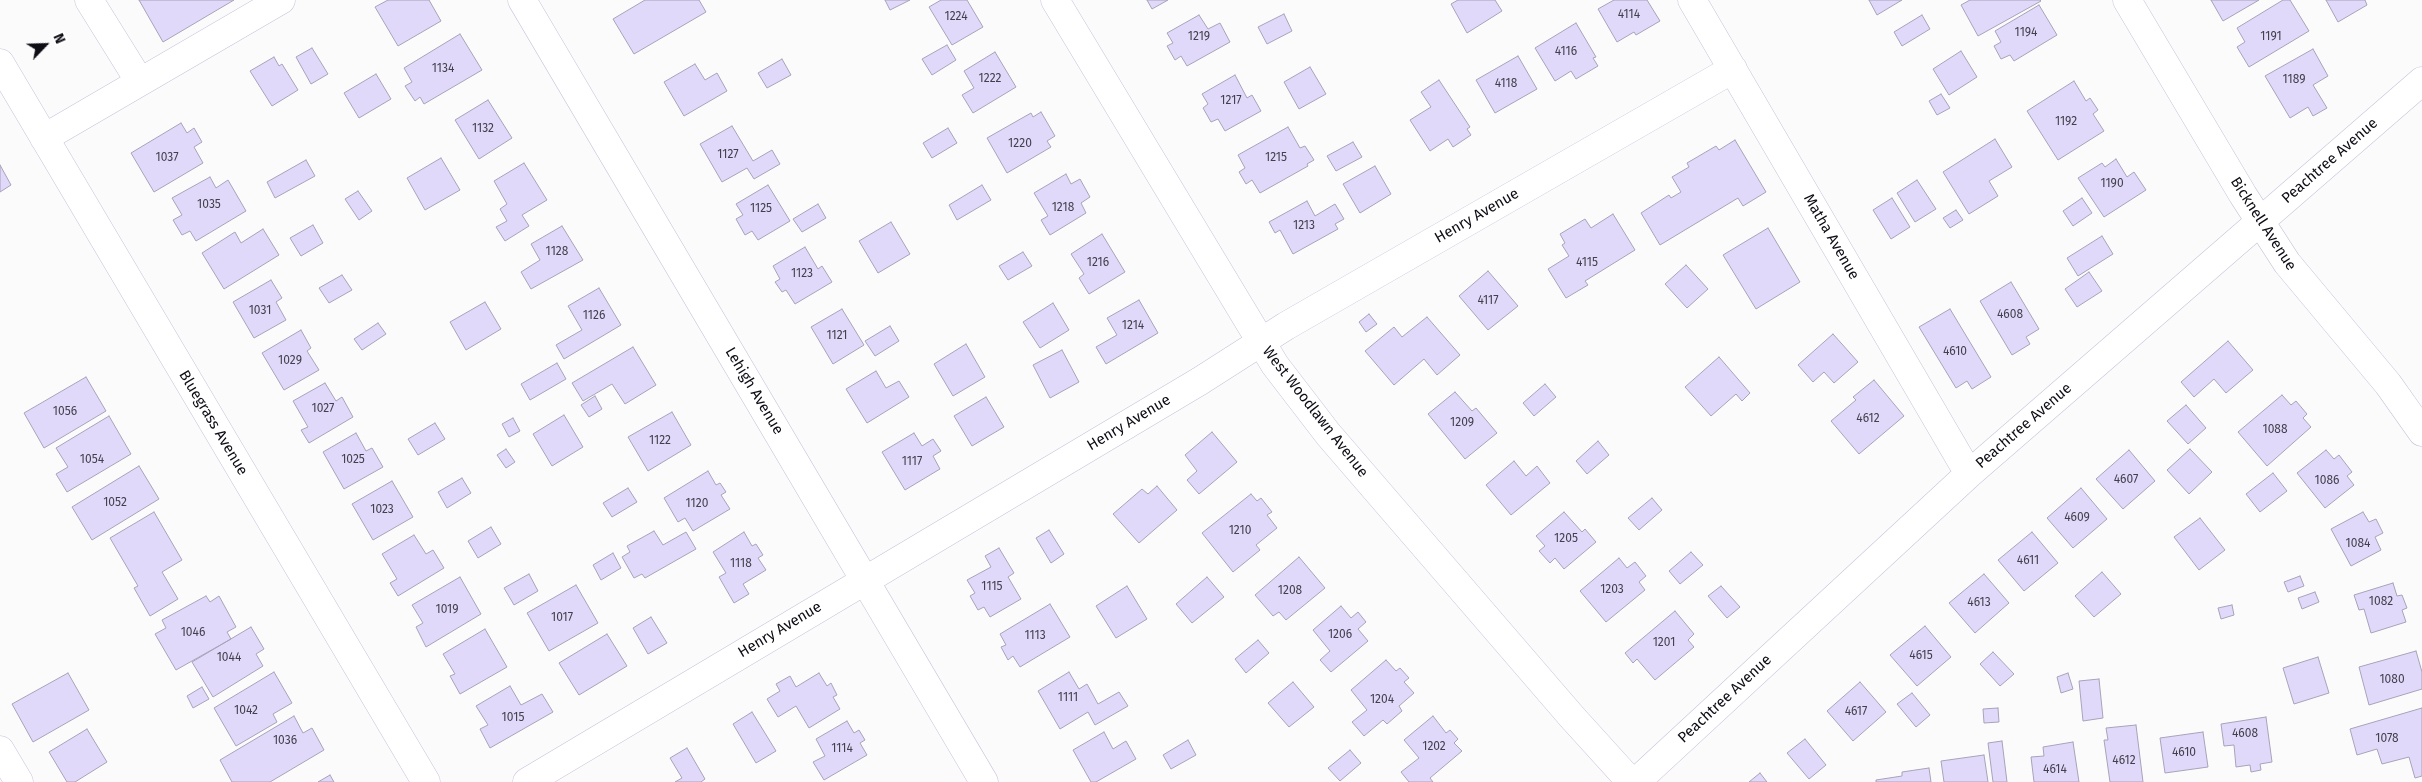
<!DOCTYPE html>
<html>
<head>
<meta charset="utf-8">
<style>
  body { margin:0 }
  #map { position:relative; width:2422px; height:782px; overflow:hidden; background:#fbfbfb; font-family:"Fira Sans",sans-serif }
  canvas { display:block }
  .north { position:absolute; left:20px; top:20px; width:50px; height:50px; -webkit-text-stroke:4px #fff; paint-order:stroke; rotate:66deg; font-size:14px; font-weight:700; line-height:20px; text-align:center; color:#0e0c14 }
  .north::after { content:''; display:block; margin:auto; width:18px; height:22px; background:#0e0c14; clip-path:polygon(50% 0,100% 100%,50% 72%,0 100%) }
</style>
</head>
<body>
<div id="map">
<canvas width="2422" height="782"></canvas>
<div class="north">N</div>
</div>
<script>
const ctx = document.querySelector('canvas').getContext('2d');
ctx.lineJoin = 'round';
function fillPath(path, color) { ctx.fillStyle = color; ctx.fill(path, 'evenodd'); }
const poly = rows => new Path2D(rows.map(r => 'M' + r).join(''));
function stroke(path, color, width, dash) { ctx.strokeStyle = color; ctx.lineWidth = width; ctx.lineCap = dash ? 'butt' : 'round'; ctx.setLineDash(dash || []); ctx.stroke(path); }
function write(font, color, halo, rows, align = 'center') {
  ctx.font = font + ' "Fira Sans",sans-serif'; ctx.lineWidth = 4; ctx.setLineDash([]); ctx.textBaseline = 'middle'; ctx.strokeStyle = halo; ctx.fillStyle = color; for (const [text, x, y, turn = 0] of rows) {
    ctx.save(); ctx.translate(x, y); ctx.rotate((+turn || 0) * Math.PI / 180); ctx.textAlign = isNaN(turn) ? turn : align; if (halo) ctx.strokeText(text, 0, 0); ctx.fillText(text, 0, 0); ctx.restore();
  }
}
const building = poly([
  [139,0,234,0,163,42,139,0],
  [388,0,429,0,441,21,398,46,375,7,388,0],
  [645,0,699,0,706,12,634,54,613,19,645,0],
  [885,0,910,0,890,10,885,0],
  [941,0,967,0,983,27,952,45,929,7,941,0],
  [1147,0,1168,0,1152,9,1147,0],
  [1458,0,1495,0,1502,11,1467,33,1451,4,1458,0],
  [1614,0,1647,0,1660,21,1636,35,1634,32,1617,42,1598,9,1614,0],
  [1869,0,1902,0,1877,15,1869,0],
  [1970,0,2040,0,2041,1,1978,36,1961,5,1970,0],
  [2211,0,2259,0,2223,21,2211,0],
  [2283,0,2290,0,2309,31,2249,67,2237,47,2245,42,2237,28,2283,0],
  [2326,0,2365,0,2367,5,2338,22,2326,0],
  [2039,5,2057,35,2014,61,2010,55,2001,59,1994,46,2001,42,1995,31,2039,5],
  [1284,14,1292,31,1267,44,1258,27,1284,14],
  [1199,15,1208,29,1220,23,1230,42,1187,66,1181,56,1175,60,1167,46,1173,43,1167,33,1199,15],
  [1922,15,1930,29,1902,46,1894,32,1922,15],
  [1576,23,1596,57,1593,58,1598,66,1576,79,1571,71,1555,81,1535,48,1576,23],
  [460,34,482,70,424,104,420,97,415,101,405,86,412,82,404,68,460,34],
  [947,45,956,60,932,75,922,59,947,45],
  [312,48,328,74,311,84,296,57,312,48],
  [2313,49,2328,76,2313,85,2327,108,2313,116,2308,107,2290,118,2265,76,2313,49],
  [1961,51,1977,77,1949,95,1933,69,1961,51],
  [995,52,1016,87,973,113,962,95,974,88,964,71,995,52],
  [1518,56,1537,89,1495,113,1476,80,1518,56],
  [274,57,279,66,282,64,298,90,272,106,250,71,274,57],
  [782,59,791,75,767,88,758,73,782,59],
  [695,64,705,80,717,73,727,91,684,116,664,82,695,64],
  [1310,67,1326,94,1299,109,1284,82,1310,67],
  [376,74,391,99,359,118,344,93,376,74],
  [1235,75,1247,98,1252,95,1261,111,1225,131,1218,119,1211,122,1203,108,1208,104,1202,94,1235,75],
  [1439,80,1470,127,1467,129,1471,135,1453,147,1448,139,1430,151,1410,120,1431,107,1421,92,1439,80],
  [2074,81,2086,101,2090,98,2098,110,2093,114,2104,131,2058,160,2027,111,2074,81],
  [1941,94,1950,108,1937,115,1929,101,1941,94],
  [488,100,512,138,479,159,455,120,488,100],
  [1041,112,1055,136,1047,141,1051,147,1007,173,987,138,1031,113,1033,117,1041,112],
  [181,123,187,133,194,128,202,142,194,147,203,163,154,192,131,153,181,123],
  [732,126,753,161,772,150,780,164,754,179,747,168,722,182,700,144,732,126],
  [1288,127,1300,148,1305,146,1314,160,1307,164,1308,166,1260,193,1252,180,1246,184,1239,172,1245,168,1238,155,1288,127],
  [948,128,957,143,932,158,923,143,948,128],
  [1995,139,2012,167,1989,181,1998,196,1969,214,1943,172,1995,139],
  [1735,140,1766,192,1743,206,1738,198,1660,245,1641,213,1669,195,1671,198,1681,192,1672,177,1689,167,1687,163,1716,146,1719,150,1735,140],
  [1353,142,1362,157,1336,171,1327,156,1353,142],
  [441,158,460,190,425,210,407,178,441,158],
  [2116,159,2127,177,2134,172,2146,190,2104,217,2078,178,2102,163,2105,167,2116,159],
  [306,160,315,176,275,198,267,182,306,160],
  [524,163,547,200,522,215,529,226,505,241,496,227,507,221,500,209,507,204,494,181,524,163],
  [0,165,11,185,0,192,0,165],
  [1375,166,1391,194,1360,213,1343,184,1375,166],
  [1066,174,1071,184,1080,179,1090,197,1081,203,1086,213,1050,235,1041,220,1048,216,1034,193,1066,174],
  [210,177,216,188,228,180,246,211,196,241,190,231,182,235,173,220,182,215,172,198,210,177],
  [1917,180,1936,209,1915,222,1897,193,1917,180],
  [768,185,790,221,758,240,752,231,745,235,736,219,743,215,736,204,768,185],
  [982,185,991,200,957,220,949,205,982,185],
  [358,191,372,211,359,220,345,199,358,191],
  [1892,198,1910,227,1891,239,1873,210,1892,198],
  [2082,198,2092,213,2073,226,2063,211,2082,198],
  [1307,201,1315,216,1335,204,1344,219,1335,224,1338,229,1293,254,1280,230,1275,233,1269,222,1307,201],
  [818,204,826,218,802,232,793,219,818,204],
  [1956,210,1963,220,1950,228,1943,218,1956,210],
  [1613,214,1635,250,1585,281,1588,285,1566,298,1548,269,1569,256,1562,245,1565,243,1560,234,1585,219,1591,228,1613,214],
  [891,222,910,254,878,273,859,241,891,222],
  [313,225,323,243,301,256,290,238,313,225],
  [562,226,583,260,531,289,521,272,540,260,531,244,562,226],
  [1768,228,1800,282,1756,309,1723,255,1768,228],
  [263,229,279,255,224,289,202,253,235,232,241,243,263,229],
  [1102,234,1125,272,1089,294,1079,278,1084,274,1071,254,1102,234],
  [2102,236,2113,254,2078,276,2067,258,2102,236],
  [805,247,818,269,822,266,832,282,795,304,786,290,782,292,775,282,780,279,773,266,805,247],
  [1023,252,1032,266,1008,280,999,266,1023,252],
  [1686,265,1708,289,1687,308,1665,284,1686,265],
  [1488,271,1518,306,1488,330,1459,296,1488,271],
  [2089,272,2102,291,2077,307,2065,289,2089,272],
  [342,275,352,290,329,303,319,288,342,275],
  [271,280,282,298,276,302,286,320,254,338,233,302,271,280],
  [2011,282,2039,329,2026,337,2030,344,2012,355,1980,301,2011,282],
  [599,288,621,325,564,359,556,345,582,330,568,306,599,288],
  [1139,300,1158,333,1106,364,1096,347,1117,335,1107,318,1139,300],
  [485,302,501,329,466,350,450,322,485,302],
  [1053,303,1069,330,1040,348,1023,322,1053,303],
  [842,309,864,345,833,364,811,327,842,309],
  [1950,309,1991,377,1972,389,1967,381,1956,388,1919,327,1950,309],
  [1369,314,1377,324,1366,332,1359,322,1369,314],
  [1427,317,1460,355,1437,375,1424,359,1394,385,1365,351,1394,327,1402,337,1427,317],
  [378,323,386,334,362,350,354,339,378,323],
  [890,326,899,341,875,356,865,341,890,326],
  [301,330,311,348,307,351,319,370,284,390,262,353,301,330],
  [1833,334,1858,362,1834,383,1824,372,1813,382,1798,365,1833,334],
  [2228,341,2253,370,2226,393,2214,379,2194,397,2181,382,2228,341],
  [966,344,985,377,953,396,934,364,966,344],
  [633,347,656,385,625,404,612,384,583,401,572,383,633,347],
  [1062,350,1079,382,1050,398,1033,365,1062,350],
  [1719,357,1750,393,1742,401,1736,394,1711,416,1685,387,1719,357],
  [557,363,566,379,530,400,521,384,557,363],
  [876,371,886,388,899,381,909,397,867,423,846,389,876,371],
  [86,377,106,411,44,448,24,413,86,377],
  [1874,380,1904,416,1859,454,1831,421,1856,400,1853,397,1874,380],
  [325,383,336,401,342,397,353,417,309,443,301,430,308,427,293,401,325,383],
  [1545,384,1556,397,1534,416,1523,403,1545,384],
  [1455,392,1472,411,1476,408,1497,433,1465,459,1428,414,1455,392],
  [2282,395,2291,405,2296,401,2307,414,2303,418,2311,427,2267,466,2238,432,2282,395],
  [595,396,602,409,589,417,581,405,595,396],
  [986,397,1004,427,972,446,954,416,986,397],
  [2186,405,2206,428,2188,444,2167,421,2186,405],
  [672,412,691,445,648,471,628,437,672,412],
  [564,415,583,447,552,466,533,434,564,415],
  [109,416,131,454,67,492,56,474,68,467,56,448,109,416],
  [513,418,520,431,509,437,502,424,513,418],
  [435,423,445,439,418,455,408,439,435,423],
  [1212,432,1237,462,1199,494,1187,480,1197,471,1185,455,1212,432],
  [356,433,366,451,372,448,383,467,344,489,323,452,356,433],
  [914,433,922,446,933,439,941,451,933,456,940,469,905,490,882,452,914,433],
  [1598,441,1609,455,1587,474,1576,461,1598,441],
  [506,449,515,462,506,468,497,455,506,449],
  [2190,449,2212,472,2189,494,2167,470,2190,449],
  [2129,450,2155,481,2123,509,2096,479,2129,450],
  [2326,450,2334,459,2339,455,2352,472,2347,476,2354,485,2325,508,2297,473,2326,450],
  [1514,461,1526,476,1537,466,1550,483,1511,515,1486,485,1514,461],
  [139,466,159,499,92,540,72,507,139,466],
  [708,471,716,485,720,483,726,492,721,495,730,509,693,531,685,518,678,522,664,498,708,471],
  [2273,473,2287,491,2260,512,2246,494,2273,473],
  [462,478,471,493,447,508,438,492,462,478],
  [392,481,413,517,373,540,352,504,392,481],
  [1157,486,1177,510,1139,543,1113,514,1142,489,1148,494,1157,486],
  [628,488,637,502,612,517,603,503,628,488],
  [2081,488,2107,519,2073,548,2047,518,2081,488],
  [1251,494,1257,501,1261,498,1272,512,1267,515,1277,528,1256,545,1260,550,1233,572,1202,533,1251,494],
  [1652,498,1662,510,1639,530,1628,518,1652,498],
  [154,512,182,560,162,572,178,599,150,616,134,588,138,586,110,538,154,512],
  [1564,512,1582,532,1585,529,1596,542,1564,569,1555,558,1550,563,1539,551,1545,546,1536,536,1564,512],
  [2363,512,2369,522,2376,519,2383,533,2375,537,2381,550,2351,566,2331,529,2363,512],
  [2200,518,2225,550,2199,570,2174,537,2200,518],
  [491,527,501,544,478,558,468,541,491,527],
  [1049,530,1064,554,1051,563,1036,538,1049,530],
  [654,531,663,545,686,532,696,549,645,578,642,574,634,578,622,557,630,552,627,546,654,531],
  [744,532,752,546,756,544,763,555,758,558,766,570,743,584,749,594,734,603,719,577,726,573,713,552,744,532],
  [2032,532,2058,563,2024,591,1998,560,2032,532],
  [414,535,426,554,433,550,444,568,398,596,390,583,397,579,382,554,414,535],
  [999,548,1014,573,1008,577,1021,599,990,617,984,607,978,610,970,596,975,593,967,580,991,567,985,556,999,548],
  [1691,552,1703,565,1680,584,1669,571,1691,552],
  [613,553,621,568,601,580,593,565,613,553],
  [1299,557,1325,588,1286,620,1279,612,1273,616,1255,595,1299,557],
  [1619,558,1627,568,1635,562,1646,576,1639,582,1645,590,1606,622,1580,591,1619,558],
  [2102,572,2121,594,2094,617,2075,596,2102,572],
  [529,574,538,591,514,605,504,588,529,574],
  [1984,574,2009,603,1975,633,1949,603,1984,574],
  [2300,576,2304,586,2288,592,2284,582,2300,576],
  [460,577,481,614,426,647,416,627,423,623,412,605,460,577],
  [1207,577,1224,597,1192,623,1176,604,1207,577],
  [2393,583,2397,596,2402,595,2407,608,2402,610,2406,622,2371,633,2364,609,2359,610,2354,595,2393,583],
  [576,585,598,623,549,651,527,613,576,585],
  [1127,586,1147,619,1116,638,1096,606,1127,586],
  [1721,586,1740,607,1727,618,1708,596,1721,586],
  [2315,592,2319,602,2302,609,2298,598,2315,592],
  [206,596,210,602,219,596,236,627,227,632,231,639,176,670,155,634,166,628,162,620,206,596],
  [1050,604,1070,637,1020,667,1013,656,1008,660,1001,647,1006,645,1000,634,1050,604],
  [2232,605,2234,615,2221,619,2218,608,2232,605],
  [1341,606,1351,618,1358,612,1366,622,1358,629,1368,641,1331,672,1320,660,1330,651,1313,630,1341,606],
  [1675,611,1694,634,1688,640,1694,647,1655,680,1637,659,1633,663,1625,653,1675,611],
  [651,617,667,643,648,654,633,628,651,617],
  [1925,626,1951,657,1917,686,1890,655,1925,626],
  [251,627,264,649,256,654,263,666,213,697,192,662,251,627],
  [485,629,507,667,460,694,450,676,455,674,443,654,485,629],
  [607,634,627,666,579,695,559,663,607,634],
  [1258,640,1269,653,1246,673,1235,659,1258,640],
  [2416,651,2422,672,2422,689,2369,705,2359,667,2416,651],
  [1993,652,2014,674,2000,686,1980,664,1993,652],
  [2318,657,2329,693,2294,704,2283,668,2318,657],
  [1386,660,1396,671,1400,668,1409,678,1404,682,1414,693,1399,706,1402,711,1387,724,1383,720,1364,736,1352,722,1367,710,1351,690,1386,660],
  [274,672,292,703,273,714,277,722,236,746,214,708,274,672],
  [1069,672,1079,689,1087,684,1098,704,1119,692,1128,706,1095,725,1088,712,1060,729,1038,691,1069,672],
  [68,673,89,710,33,742,12,704,68,673],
  [819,673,827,686,831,683,837,695,833,697,840,709,809,728,796,706,778,717,767,699,780,691,776,684,790,676,796,687,819,673],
  [2068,673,2073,689,2061,693,2057,677,2068,673],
  [2099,679,2103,718,2083,721,2079,681,2099,679],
  [1293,682,1314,707,1289,727,1268,703,1293,682],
  [1860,682,1886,712,1853,741,1827,711,1860,682],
  [510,686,521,705,542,694,553,712,490,748,480,729,488,725,476,706,510,686],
  [202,687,209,699,193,708,187,696,202,687],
  [1912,693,1930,715,1916,727,1897,704,1912,693],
  [1998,708,1999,722,1984,723,1983,709,1998,708],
  [2422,708,2422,776,2415,778,2409,757,2382,764,2377,749,2357,755,2350,729,2422,708],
  [752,712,776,751,756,763,733,724,752,712],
  [294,716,303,733,312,728,324,750,270,782,232,782,220,760,294,716],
  [1433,716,1446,733,1450,730,1458,739,1454,743,1462,751,1430,778,1433,782,1409,782,1401,772,1419,758,1404,740,1433,716],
  [2266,717,2272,762,2260,764,2261,770,2251,772,2250,765,2236,767,2234,745,2224,746,2221,724,2266,717],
  [847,721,854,733,859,730,865,740,860,743,867,755,824,780,813,762,825,756,816,739,847,721],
  [2136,725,2143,782,2110,782,2104,740,2108,740,2106,728,2136,725],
  [87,729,107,762,75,782,67,782,49,752,87,729],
  [1104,732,1113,749,1126,741,1136,759,1096,782,1091,782,1073,750,1104,732],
  [2203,732,2208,767,2165,773,2160,738,2203,732],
  [1805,739,1826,765,1809,779,1787,753,1805,739],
  [1188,740,1196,755,1171,769,1163,755,1188,740],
  [2002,741,2007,782,1993,782,1988,743,2002,741],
  [2073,742,2079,782,2034,782,2031,757,2044,756,2043,747,2073,742],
  [687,748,705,779,701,782,675,782,682,778,670,758,687,748],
  [1350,750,1361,763,1340,781,1328,768,1350,750],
  [1984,755,1988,782,1944,782,1941,761,1984,755],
  [1929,768,1931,782,1876,782,1876,780,1902,776,1902,772,1929,768],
  [1760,773,1767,782,1749,782,1760,773],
  [330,775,334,782,318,782,330,775]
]);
const minor = poly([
  [89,0,140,82],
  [522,0,984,782],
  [1055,0,1275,365,1328,434,1572,717,1631,782],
  [1692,0,1969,474],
  [2127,0,2243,195,2287,263,2388,384,2422,432],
  [0,63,426,782],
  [44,138,281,0],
  [0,750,19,782],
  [527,782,1200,381,1286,326,1733,69],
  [1636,782,1969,474,2422,81]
]);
const numberNames = [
  ["4114",1629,15],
  ["1224",956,17],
  ["1194",2026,33],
  ["1219",1199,37],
  ["1191",2271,37],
  ["4116",1566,52],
  ["1134",443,69],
  ["1222",990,79],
  ["1189",2294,80],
  ["4118",1506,84],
  ["1217",1231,101],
  ["1192",2066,122],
  ["1132",483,129],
  ["1220",1020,144],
  ["1127",728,155],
  ["1037",167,158],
  ["1215",1276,158],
  ["1190",2112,184],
  ["1035",209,205],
  ["1218",1063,208],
  ["1125",761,209],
  ["1213",1304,226],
  ["1128",557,252],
  ["1216",1098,263],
  ["4115",1587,263],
  ["1123",802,274],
  ["4117",1488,301],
  ["1031",260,311],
  ["4608",2010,315],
  ["1126",594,316],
  ["1214",1133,326],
  ["1121",837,336],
  ["4610",1955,352],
  ["1029",290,361],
  ["1027",323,409],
  ["1056",65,412],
  ["4612",1868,419],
  ["1209",1462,423],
  ["1088",2275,430],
  ["1122",660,441],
  ["1054",92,460],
  ["1025",353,460],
  ["1117",912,462],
  ["4607",2126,480],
  ["1086",2327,481],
  ["1052",115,503],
  ["1120",697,504],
  ["1023",382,510],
  ["4609",2077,518],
  ["1210",1240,531],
  ["1205",1566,539],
  ["1084",2358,544],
  ["4611",2028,561],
  ["1118",741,564],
  ["1115",992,587],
  ["1203",1612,590],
  ["1208",1290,591],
  ["1082",2381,602],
  ["4613",1979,603],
  ["1019",447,610],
  ["1017",562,618],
  ["1046",193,633],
  ["1206",1340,635],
  ["1113",1035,636],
  ["1201",1664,643],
  ["4615",1921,656],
  ["1044",229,658],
  ["1080",2392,680],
  ["1111",1068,698],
  ["1204",1382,700],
  ["1042",246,711],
  ["4617",1856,712],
  ["1015",513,718],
  ["4608",2245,734],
  ["1078",2387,739],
  ["1036",285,741],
  ["1202",1434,747],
  ["1114",842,749],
  ["4610",2184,753],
  ["4612",2124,761],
  ["4614",2055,770]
];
const streetNames = [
  ["Peachtree Avenue",2330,161,-41],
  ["Henry Avenue",1477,216,-30],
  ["Bicknell Avenue",2263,224,57],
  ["Matha Avenue",1831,237,60],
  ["Lehigh Avenue",754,391,59],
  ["West Woodlawn Avenue",1315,412,52],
  ["Bluegrass Avenue",213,423,59],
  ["Henry Avenue",1129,423,-31],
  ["Peachtree Avenue",2024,426,-41],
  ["Henry Avenue",780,630,-31],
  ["Peachtree Avenue",1725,699,-43]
];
fillPath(building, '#e1d9f9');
stroke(building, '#a8a2ba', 1);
stroke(minor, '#c8c2db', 29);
stroke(minor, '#fff', 28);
write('12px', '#433f4d', null, numberNames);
write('15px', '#0e0c14', '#fff', streetNames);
</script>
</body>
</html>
